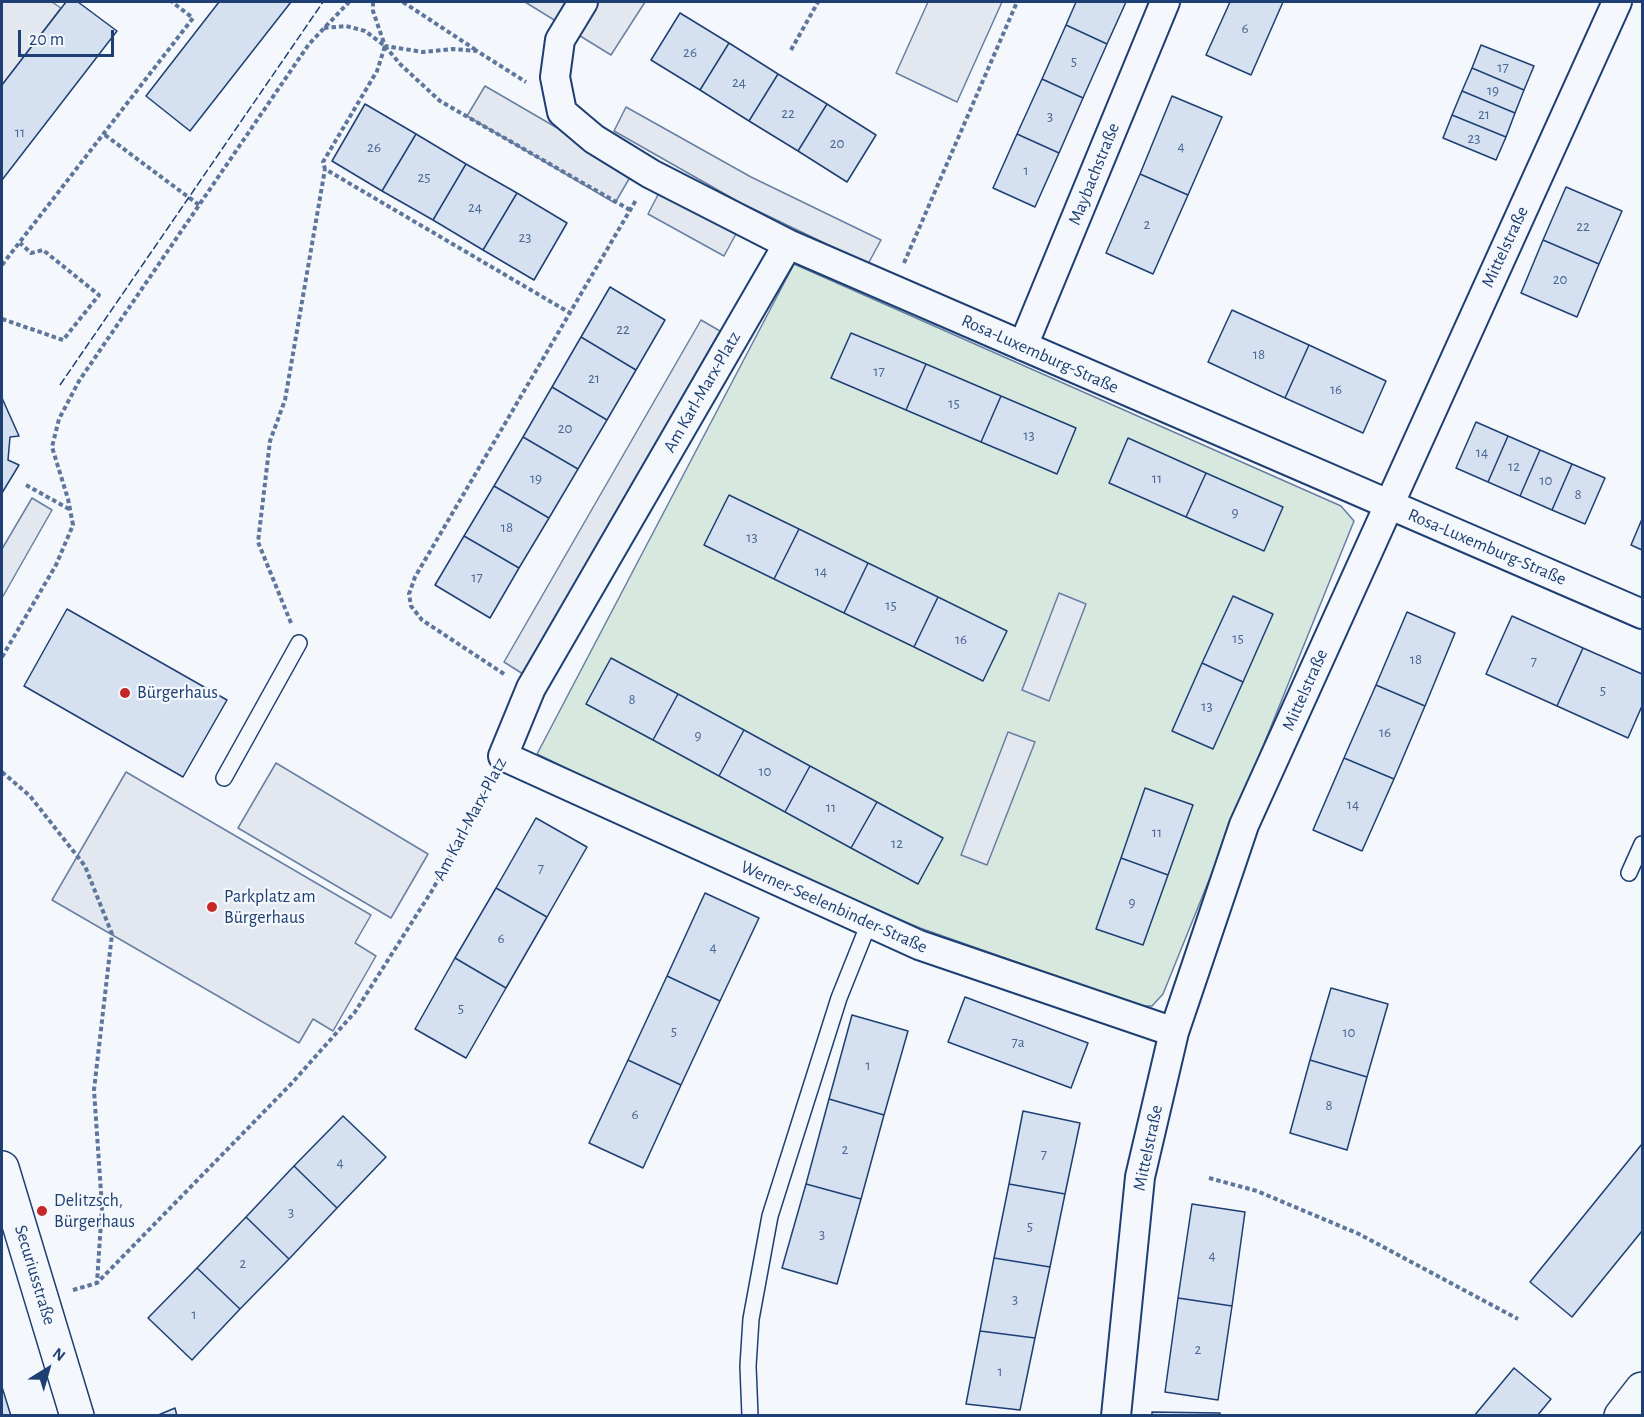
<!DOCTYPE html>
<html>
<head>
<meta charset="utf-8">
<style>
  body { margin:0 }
  #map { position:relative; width:1644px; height:1417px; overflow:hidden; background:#f4f7fb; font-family:"Alegreya Sans",sans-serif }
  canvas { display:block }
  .frame { position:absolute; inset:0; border:3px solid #1d3f73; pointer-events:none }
  .north { position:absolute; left:18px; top:1339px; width:60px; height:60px; -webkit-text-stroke:4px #f4f7fb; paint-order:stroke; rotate:37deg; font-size:16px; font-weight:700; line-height:24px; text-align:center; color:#1d3f73 }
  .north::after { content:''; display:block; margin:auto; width:21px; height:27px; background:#1d3f73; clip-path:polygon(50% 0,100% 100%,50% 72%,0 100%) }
  .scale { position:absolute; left:18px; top:30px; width:96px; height:27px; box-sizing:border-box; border:3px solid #1d3f73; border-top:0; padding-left:8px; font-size:18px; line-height:21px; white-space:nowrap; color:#1d3f73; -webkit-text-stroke:4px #f4f7fb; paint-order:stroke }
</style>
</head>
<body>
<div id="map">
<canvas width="1644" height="1417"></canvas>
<div class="frame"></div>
<div class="north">N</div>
<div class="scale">20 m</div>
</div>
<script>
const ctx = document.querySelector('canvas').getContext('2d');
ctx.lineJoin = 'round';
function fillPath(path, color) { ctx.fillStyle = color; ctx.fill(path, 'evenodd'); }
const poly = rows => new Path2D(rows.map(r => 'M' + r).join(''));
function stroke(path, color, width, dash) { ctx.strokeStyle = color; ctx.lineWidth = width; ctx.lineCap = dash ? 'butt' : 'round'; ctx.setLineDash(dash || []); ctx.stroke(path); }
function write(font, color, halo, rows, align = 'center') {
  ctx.font = font + ' "Alegreya Sans",sans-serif'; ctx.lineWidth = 4.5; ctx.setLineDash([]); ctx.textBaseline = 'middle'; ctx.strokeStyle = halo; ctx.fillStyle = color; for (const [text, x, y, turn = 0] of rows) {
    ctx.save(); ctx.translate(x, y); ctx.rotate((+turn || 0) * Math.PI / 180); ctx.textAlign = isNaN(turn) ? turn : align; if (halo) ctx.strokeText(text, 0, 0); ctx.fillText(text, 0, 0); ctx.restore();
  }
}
const green = poly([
  [794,264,1341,506,1354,521,1163,994,1152,1006,1141,1006,920,928,720,843,537,754,794,264]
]);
const parking = poly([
  [2,2,52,2,61,8,2,85,2,2],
  [525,2,645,2,611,55,525,2],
  [928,2,1002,2,957,102,896,73,928,2],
  [485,86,633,172,615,203,467,116,485,86],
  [626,107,751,177,881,240,868,264,739,202,614,131,626,107],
  [660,191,737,232,724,256,648,214,660,191],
  [701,320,720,331,523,674,504,662,701,320],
  [32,498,52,510,2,598,2,549,32,498],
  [1059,593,1086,604,1049,701,1022,690,1059,593],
  [1008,732,1035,742,987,865,961,855,1008,732],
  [276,763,428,854,391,918,238,828,276,763],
  [126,772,371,915,355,943,376,956,333,1031,313,1019,299,1043,52,900,126,772]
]);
const building = poly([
  [66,2,78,2,117,31,2,180,2,85,66,2],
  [219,2,291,2,190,131,146,96,219,2],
  [1076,2,1126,2,1107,44,1066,25,1076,2],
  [1230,2,1283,2,1251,75,1206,55,1230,2],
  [680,13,729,43,700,90,651,60,680,13],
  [1066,25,1107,44,1083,98,1042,79,1066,25],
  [729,43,778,74,749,121,700,90,729,43],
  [1481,45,1534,66,1524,90,1472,68,1481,45],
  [1472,68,1524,90,1515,113,1462,91,1472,68],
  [778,74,827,104,798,151,749,121,778,74],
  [1042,79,1083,98,1059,153,1017,134,1042,79],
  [1462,91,1515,113,1506,137,1452,115,1462,91],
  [1172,96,1222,117,1188,195,1140,174,1172,96],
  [365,104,416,134,382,191,332,161,365,104],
  [827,104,876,135,847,182,798,151,827,104],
  [1452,115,1506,137,1496,160,1443,138,1452,115],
  [416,134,466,164,433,220,382,191,416,134],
  [1017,134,1059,153,1035,207,993,188,1017,134],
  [466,164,517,193,483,250,433,220,466,164],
  [1140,174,1188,195,1153,274,1106,253,1140,174],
  [1566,187,1622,211,1599,264,1543,240,1566,187],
  [517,193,567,223,534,280,483,250,517,193],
  [1543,240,1599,264,1577,317,1521,293,1543,240],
  [610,287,665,320,636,370,581,337,610,287],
  [1232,310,1309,345,1285,398,1208,362,1232,310],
  [851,333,926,364,906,410,831,378,851,333],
  [581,337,636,370,607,420,552,387,581,337],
  [1309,345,1386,381,1363,433,1285,398,1309,345],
  [926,364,1001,396,981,442,906,410,926,364],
  [552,387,607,420,578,469,523,437,552,387],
  [1001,396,1076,428,1057,474,981,442,1001,396],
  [2,398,19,436,10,437,8,460,19,465,2,493,2,398],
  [1476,422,1508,436,1488,482,1456,468,1476,422],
  [1508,436,1540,450,1520,496,1488,482,1508,436],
  [523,437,578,469,549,518,494,486,523,437],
  [1128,438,1206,473,1186,517,1109,483,1128,438],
  [1540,450,1572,464,1552,510,1520,496,1540,450],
  [1572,464,1605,478,1585,524,1552,510,1572,464],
  [1206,473,1283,507,1264,551,1186,517,1206,473],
  [494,486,549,518,519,568,464,536,494,486],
  [729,495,799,529,774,579,704,545,729,495],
  [1642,519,1642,550,1631,545,1642,519],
  [799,529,868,563,844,613,774,579,799,529],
  [464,536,519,568,490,618,435,585,464,536],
  [868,563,938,597,914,647,844,613,868,563],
  [1233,596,1273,614,1243,682,1202,663,1233,596],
  [938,597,1007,631,983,681,914,647,938,597],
  [67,609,227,700,183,777,24,686,67,609],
  [1407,612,1455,633,1425,706,1376,685,1407,612],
  [1512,616,1583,648,1557,706,1486,674,1512,616],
  [1583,648,1642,674,1642,706,1628,738,1557,706,1583,648],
  [611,658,678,694,653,740,586,704,611,658],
  [1202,663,1243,682,1213,749,1172,731,1202,663],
  [1376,685,1425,706,1394,779,1344,758,1376,685],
  [678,694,744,730,719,776,653,740,678,694],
  [744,730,810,766,785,812,719,776,744,730],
  [1344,758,1394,779,1362,851,1313,830,1344,758],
  [810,766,877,802,851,848,785,812,810,766],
  [1145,788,1193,805,1168,875,1121,858,1145,788],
  [877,802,943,838,918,884,851,848,877,802],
  [536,818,587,847,547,917,496,888,536,818],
  [1121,858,1168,875,1143,945,1096,929,1121,858],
  [496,888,547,917,506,988,455,958,496,888],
  [705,893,759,918,720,1001,667,976,705,893],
  [455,958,506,988,466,1058,415,1029,455,958],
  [667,976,720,1001,681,1085,628,1060,667,976],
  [1331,988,1388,1004,1367,1077,1310,1060,1331,988],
  [965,997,1088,1043,1071,1088,948,1042,965,997],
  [852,1015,908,1031,884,1115,829,1099,852,1015],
  [628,1060,681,1085,643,1168,589,1143,628,1060],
  [1310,1060,1367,1077,1347,1150,1290,1133,1310,1060],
  [829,1099,884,1115,861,1199,806,1184,829,1099],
  [1023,1111,1080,1123,1065,1194,1009,1184,1023,1111],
  [343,1116,386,1157,337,1208,294,1166,343,1116],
  [1642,1144,1642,1231,1572,1317,1530,1282,1642,1144],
  [294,1166,337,1208,289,1259,246,1217,294,1166],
  [806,1184,861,1199,837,1284,782,1268,806,1184],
  [1009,1184,1065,1194,1050,1267,994,1258,1009,1184],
  [1192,1204,1245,1212,1232,1306,1178,1298,1192,1204],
  [246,1217,289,1259,240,1309,197,1268,246,1217],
  [994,1258,1050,1267,1035,1338,980,1331,994,1258],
  [197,1268,240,1309,192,1360,148,1318,197,1268],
  [1178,1298,1232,1306,1218,1400,1165,1392,1178,1298],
  [980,1331,1035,1338,1020,1410,966,1404,980,1331],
  [1514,1368,1551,1399,1537,1416,1474,1416,1514,1368],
  [2,1387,11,1416,2,1416,2,1387],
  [175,1408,177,1416,156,1416,175,1408],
  [1152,1412,1220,1413,1220,1416,1152,1416,1152,1412]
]);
const path = poly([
  [373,2,373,11,385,46,423,52,453,49,477,51,526,82],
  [403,2,476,50],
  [324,28,346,26,365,31,385,46,377,71,323,162,325,169,570,313],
  [385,46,401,65,440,101,630,210],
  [791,50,818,2],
  [105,135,199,205],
  [904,263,1017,2],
  [2,265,193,18,172,2],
  [2,319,63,340,99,295,43,250,31,253,20,243],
  [26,485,69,509],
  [291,623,258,542,270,441,285,400,325,169],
  [2,657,56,565,73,525,68,499,52,447,59,419,79,381,309,44,349,2],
  [504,674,422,620,411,606,409,594,415,577,636,200],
  [2,772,30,796,85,866,112,934,94,1090,102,1207,97,1283],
  [1209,1178,1257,1191,1359,1234,1518,1319],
  [73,1290,97,1283,291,1084,355,1012,433,889,490,781]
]);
const service = poly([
  [224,778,299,643],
  [1629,873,1642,844],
  [750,1416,748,1366,751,1319,770,1216,839,998,869,923]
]);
const minor = poly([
  [583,2,560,40,555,77,562,112,594,139,651,174,788,244,1642,614],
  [788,244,531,688,503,756,919,945,1174,1032],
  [1023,346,1165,2],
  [1116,1416,1140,1177,1174,1032,1244,825,1617,2]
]);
const tertiary = poly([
  [2,1168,77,1416]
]);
const primary = poly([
  [1621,1416,1642,1389]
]);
const fence = poly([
  [60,385,323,2]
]);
const markers = [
  [125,693,6,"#c62828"],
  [212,907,6,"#c62828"],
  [42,1211,6,"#c62828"]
];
const numberNames = [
  ["6",1245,28],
  ["26",690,52],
  ["5",1074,61],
  ["17",1503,67],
  ["24",739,82],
  ["19",1493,90],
  ["22",788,113],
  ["21",1484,114],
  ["3",1050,116],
  ["11",20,132],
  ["23",1474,138],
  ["20",837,143],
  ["4",1181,146],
  ["26",374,147],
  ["1",1026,170],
  ["25",424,177],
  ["24",475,207],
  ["2",1147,224],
  ["22",1583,226],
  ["23",525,237],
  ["20",1560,279],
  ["22",623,329],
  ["18",1259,354],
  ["17",879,371],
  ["21",594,378],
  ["16",1336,389],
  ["15",954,403],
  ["20",565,428],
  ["13",1029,435],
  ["14",1482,452],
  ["12",1514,466],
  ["19",536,478],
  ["11",1157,478],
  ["10",1546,480],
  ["8",1578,494],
  ["9",1235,512],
  ["18",507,527],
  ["13",752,537],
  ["14",821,571],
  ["17",477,577],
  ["15",891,605],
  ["15",1238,638],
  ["16",961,639],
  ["18",1416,659],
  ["7",1534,661],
  ["5",1603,690],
  ["8",632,699],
  ["13",1207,706],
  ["16",1385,732],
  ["9",698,735],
  ["10",765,771],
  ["14",1353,804],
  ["11",831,807],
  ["11",1157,832],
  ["12",897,843],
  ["7",541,868],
  ["9",1132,902],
  ["6",501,938],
  ["4",713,947],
  ["5",461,1008],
  ["5",674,1031],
  ["10",1349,1032],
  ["7a",1018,1042],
  ["1",868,1065],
  ["8",1329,1105],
  ["6",635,1114],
  ["2",845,1149],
  ["7",1044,1154],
  ["4",340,1162],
  ["3",291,1212],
  ["5",1030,1226],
  ["3",822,1234],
  ["4",1212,1255],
  ["2",243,1263],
  ["3",1015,1299],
  ["1",194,1314],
  ["2",1198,1349],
  ["1",1000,1371]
];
const streetNames = [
  ["Maybachstraße",1094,174,-68],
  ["Mittelstraße",1505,247,-65],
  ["Rosa-Luxemburg-Straße",1040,354,24],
  ["Am Karl-Marx-Platz",702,392,-60],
  ["Rosa-Luxemburg-Straße",1487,547,23],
  ["Mittelstraße",1305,690,-66],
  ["Am Karl-Marx-Platz",470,819,-62],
  ["Werner-Seelenbinder-Straße",834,907,24],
  ["Mittelstraße",1148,1148,-78],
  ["Securiusstraße",35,1275,73]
];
const poiNames = [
  ["Bürgerhaus",137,693],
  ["Parkplatz am",224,897],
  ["Bürgerhaus",224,918],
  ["Delitzsch,",54,1201],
  ["Bürgerhaus",54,1222]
];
fillPath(green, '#d7e8df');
stroke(green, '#687fa3', 1.5);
fillPath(parking, '#e3e8f0');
stroke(parking, '#687fa3', 1.5);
fillPath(building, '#d5e0f0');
stroke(building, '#1d3f73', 1.5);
stroke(service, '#1d3f73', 18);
stroke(minor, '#1d3f73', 32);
stroke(tertiary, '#1d3f73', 36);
stroke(primary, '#1d3f73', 36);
stroke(path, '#5e769c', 4, [4.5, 3]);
stroke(service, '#f4f7fb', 15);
stroke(minor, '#f4f7fb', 28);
stroke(tertiary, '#f4f7fb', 33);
stroke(primary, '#f4f7fb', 33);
stroke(fence, '#1d3f73', 1.5, [8, 3]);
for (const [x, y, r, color] of markers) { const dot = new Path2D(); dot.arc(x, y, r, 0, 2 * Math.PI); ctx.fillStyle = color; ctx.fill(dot); stroke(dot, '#f4f7fb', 2); }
write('15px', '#4b6792', null, numberNames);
write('18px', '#1d3f73', '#f4f7fb', streetNames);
write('18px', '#1d3f73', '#f4f7fb', poiNames, 'left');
</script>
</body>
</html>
